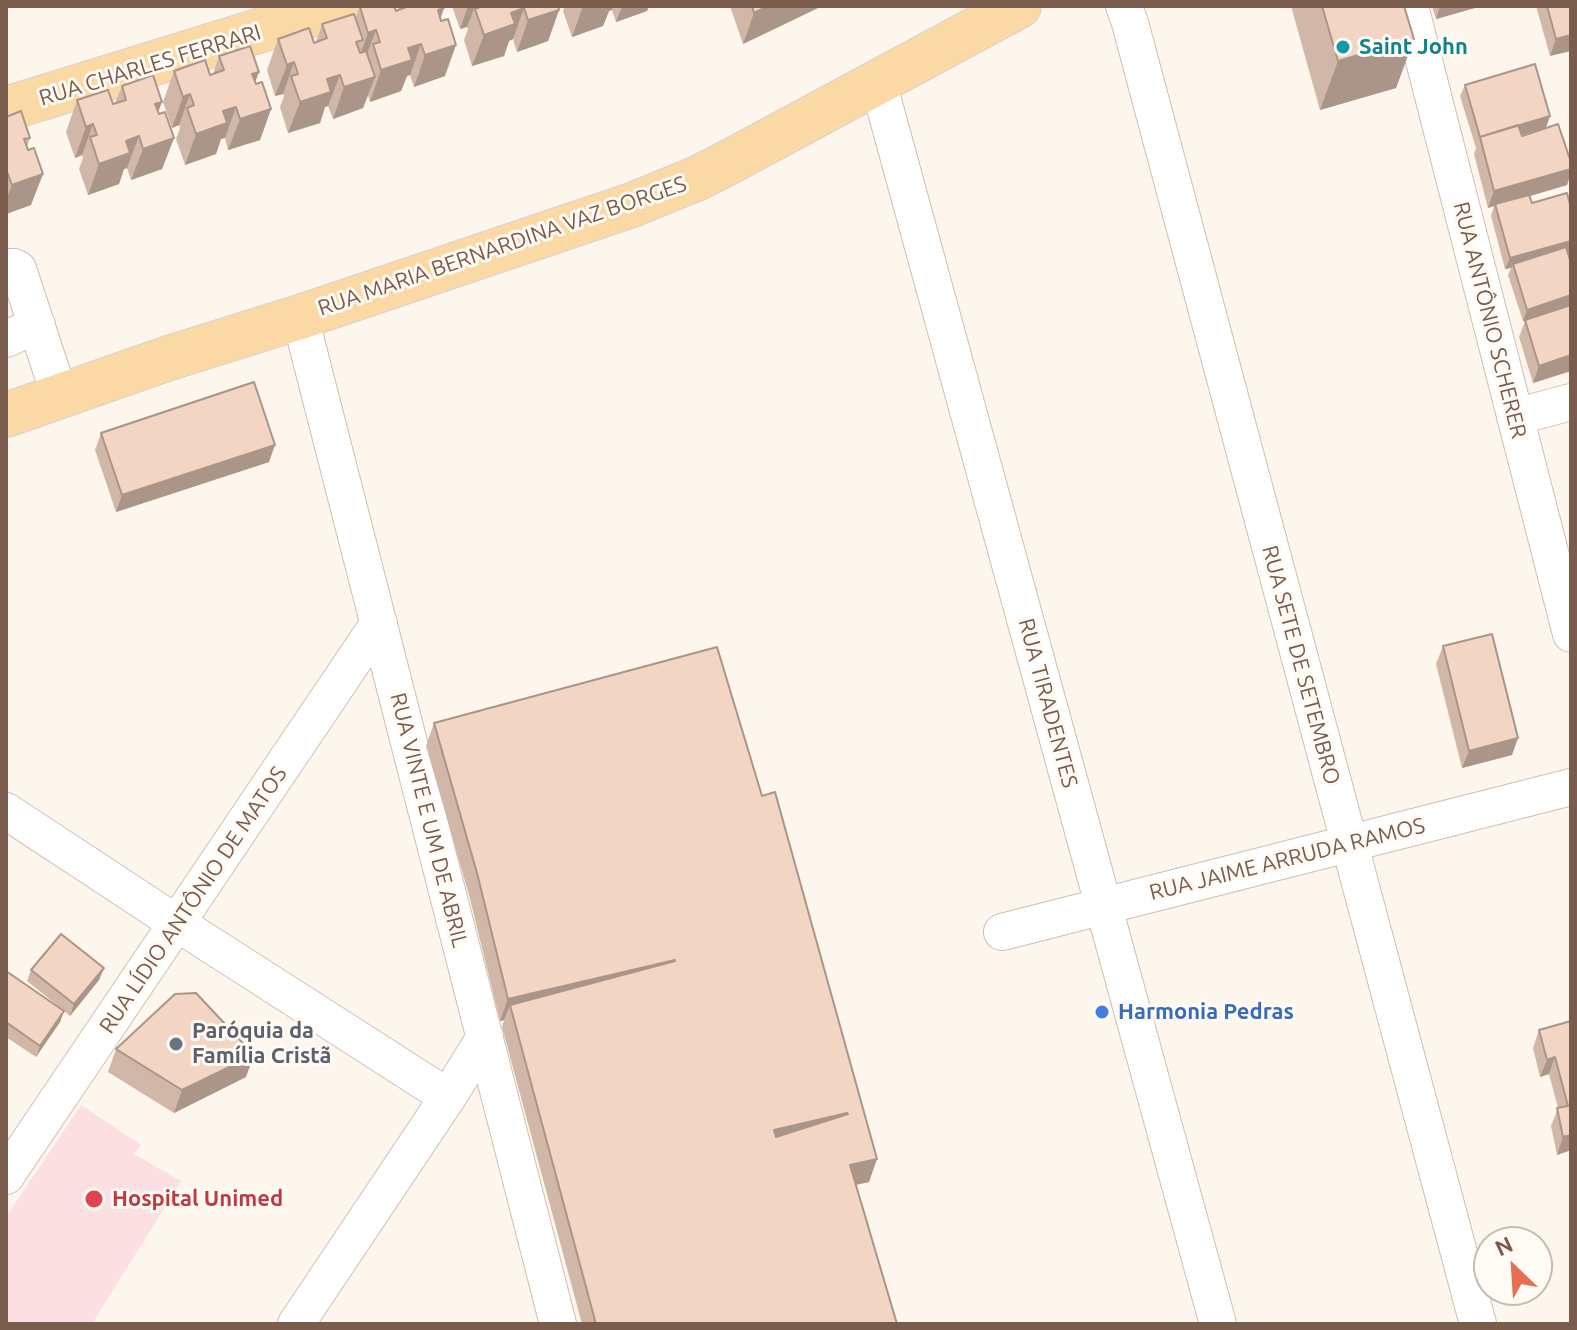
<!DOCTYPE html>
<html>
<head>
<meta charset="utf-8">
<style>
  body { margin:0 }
  #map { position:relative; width:1577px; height:1330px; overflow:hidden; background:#fdf6ec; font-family:Ubuntu,sans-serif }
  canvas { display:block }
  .frame { position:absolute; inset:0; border:8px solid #7a5c4d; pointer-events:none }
  .north { position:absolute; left:1473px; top:1226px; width:80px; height:80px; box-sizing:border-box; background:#fffaf3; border:2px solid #cabbb1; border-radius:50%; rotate:335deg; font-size:22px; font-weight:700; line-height:32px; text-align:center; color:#7a5c4d }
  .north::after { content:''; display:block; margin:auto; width:28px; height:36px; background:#e76f51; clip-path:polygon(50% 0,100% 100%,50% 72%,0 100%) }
</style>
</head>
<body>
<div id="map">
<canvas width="1577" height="1330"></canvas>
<div class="frame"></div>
<div class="north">N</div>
</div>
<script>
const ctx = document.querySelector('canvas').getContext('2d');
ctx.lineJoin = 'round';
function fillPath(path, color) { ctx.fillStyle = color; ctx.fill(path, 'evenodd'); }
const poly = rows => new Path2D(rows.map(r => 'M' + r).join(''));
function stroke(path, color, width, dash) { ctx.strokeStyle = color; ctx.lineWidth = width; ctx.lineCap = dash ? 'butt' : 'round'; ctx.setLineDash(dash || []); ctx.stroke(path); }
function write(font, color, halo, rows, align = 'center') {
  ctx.font = font + ' Ubuntu,sans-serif'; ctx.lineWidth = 6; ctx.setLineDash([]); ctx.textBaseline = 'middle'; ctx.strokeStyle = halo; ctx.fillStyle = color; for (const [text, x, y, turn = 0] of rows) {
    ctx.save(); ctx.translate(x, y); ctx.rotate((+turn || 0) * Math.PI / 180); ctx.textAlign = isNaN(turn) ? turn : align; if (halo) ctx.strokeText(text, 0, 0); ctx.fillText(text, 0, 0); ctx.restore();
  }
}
const medical = poly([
  [81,1105,141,1145,134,1154,181,1181,92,1324,6,1324,6,1217]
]);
const minor = poly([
  [1124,6,1130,23,1478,1324],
  [1410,6,1571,634],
  [878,82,1218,1324],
  [6,267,14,267,18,269,60,397],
  [300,317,558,1324],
  [6,339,37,325],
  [1515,417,1571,402],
  [6,811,155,909,448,1097],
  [1002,932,1571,787],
  [6,1176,379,623],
  [296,1324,448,1097,485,1037]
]);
const major = poly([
  [6,109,339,6],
  [6,415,169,358,300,317,632,205,698,178,733,160,1019,6]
]);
const wall = poly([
  [400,6,443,6,444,8,440,18,445,76,414,87,410,75,407,76,401,91,370,102,368,95,363,108,333,119,328,106,325,107,320,123,288,133,280,107,284,96,283,94,275,96,267,70,278,39,314,43,316,42,322,24,355,19,360,7,396,11,398,10],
  [452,6,558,6,559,10,548,41,517,52,513,39,509,41,504,56,472,66,464,40,468,29,467,27,460,29],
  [565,6,649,6,647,11,616,22,612,10,609,11,603,26,572,37,563,11],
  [730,6,819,6,818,8,743,44],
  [1291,6,1404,6,1414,39,1396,88,1320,110],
  [1432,6,1482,6,1436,19],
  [1536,6,1571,6,1550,56],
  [219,56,259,72,255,82,271,109,260,140,228,150,225,138,221,139,216,154,185,165,176,139,180,128,179,125,172,128,163,102,174,71,210,75,213,74],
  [1465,85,1521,135,1571,162,1571,173,1567,185,1530,196,1532,203,1571,252,1568,253,1571,263,1571,371,1533,383,1519,337,1525,321,1523,321,1508,275,1511,268,1505,269,1491,216,1494,206,1488,208,1474,154,1476,148,1460,96],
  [122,86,158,112,174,138,162,169,131,180,127,168,124,169,119,184,88,195,79,169,83,158,82,155,75,158,66,132,77,100,113,104,115,103],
  [6,117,30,138,27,147,31,205,6,214],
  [101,433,269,462,116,512,95,450],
  [1443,646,1512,755,1462,768,1436,664],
  [717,647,869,1182,855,1185,897,1324,582,1324,502,1027,504,1020,500,1021,469,895,426,746,434,723],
  [31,970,99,980,70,1016,64,1011,60,1022,36,1057,6,1037,6,971,62,1009,27,981],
  [1571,1021,1571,1150,1557,1155,1551,1126,1558,1108,1549,1074,1540,1077,1533,1048,1539,1030],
  [116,1049,246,1077,174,1113,108,1072]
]);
const shadedWall = poly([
  [468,6,475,6,467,27,460,29],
  [583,6,613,6,612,10,609,11,603,26,572,37],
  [622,6,649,6,647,11,616,22],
  [768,6,819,6,818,8,743,44,754,13],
  [1440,6,1482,6,1436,19],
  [444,8,433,40,438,10],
  [524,8,513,39,509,41,504,56,472,66,484,35,511,13],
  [559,10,548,41,517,52,528,20],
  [376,30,364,62,357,64,368,33],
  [1571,35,1571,51,1550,56,1556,39],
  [1414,39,1396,88,1320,110,1338,61],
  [421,44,410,75,407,76,401,91,370,102,381,70,408,48],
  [456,45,445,76,414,87,425,55],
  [294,62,283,94,275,96,287,65],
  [259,72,247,103,252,74],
  [340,75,328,106,325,107,320,123,288,133,300,102,327,79],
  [375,77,363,108,333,119,344,87],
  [190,94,179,125,172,128,183,97],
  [162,102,150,133,155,104],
  [236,107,225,138,221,139,216,154,185,165,196,134,223,111],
  [271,109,260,140,228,150,240,119],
  [1550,116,1546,128,1482,146,1480,137],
  [93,124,82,155,75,158,86,127],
  [139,136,127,168,124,169,119,184,88,195,99,164,126,141],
  [174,138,162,169,131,180,143,149],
  [1571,169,1571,173,1567,185,1496,206,1495,204,1494,206,1488,208,1494,191],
  [43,174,31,205,6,214,6,200,12,185],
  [1571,241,1571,252,1514,267,1513,264,1511,268,1505,269,1510,258],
  [1571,295,1571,306,1523,321,1527,310],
  [1571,355,1571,371,1533,383,1539,366],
  [275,445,269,462,116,512,122,495],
  [1518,738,1512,755,1462,768,1469,751],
  [675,960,667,982,510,1005,504,1020,500,1021,508,999],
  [104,968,99,980,70,1016,74,1004],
  [64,1011,60,1022,36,1057,40,1046],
  [254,1055,246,1077,174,1113,182,1090],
  [1555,1057,1549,1074,1540,1077,1547,1060],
  [847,1113,839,1135,766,1153,774,1130],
  [1571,1135,1571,1150,1557,1155,1563,1137],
  [877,1159,869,1182,841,1188,850,1165]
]);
const building = poly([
  [363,6,394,6,396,11,409,6,443,6,444,8,438,10,441,21,448,19,456,45,425,55,421,44,408,48,412,60,381,70,373,44,380,42,376,30,368,33,360,7,363,6],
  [482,6,558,6,559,10,528,20,524,8,511,13,515,24,484,35,475,9,482,6],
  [752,6,768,6,754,13,752,6],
  [1322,6,1404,6,1414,39,1338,61,1322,6],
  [1547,6,1571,6,1571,35,1556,39,1547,6],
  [354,14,363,40,356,42,360,53,366,51,375,77,344,87,340,75,327,79,331,92,300,102,291,76,298,74,294,62,287,65,278,39,309,28,314,43,327,38,322,24,354,14],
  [250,46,259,72,252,74,256,84,262,82,271,109,240,119,236,107,223,111,227,123,196,134,187,108,194,105,190,94,183,97,174,71,205,60,210,75,224,70,219,56,250,46],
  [1535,64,1550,116,1480,137,1465,85,1535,64],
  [153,75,162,102,155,104,159,114,165,112,174,138,143,149,139,136,126,141,130,153,99,164,90,137,97,135,93,124,86,127,77,100,108,90,113,104,126,100,122,86,153,75],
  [21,111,30,138,24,139,28,150,34,148,43,174,12,185,7,172,6,173,6,117,21,111],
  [1558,124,1571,162,1571,169,1494,191,1480,137,1518,125,1522,136,1558,124],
  [1567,193,1571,208,1571,241,1510,258,1495,204,1529,195,1532,203,1567,193],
  [1566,247,1571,263,1571,295,1527,310,1513,264,1566,247],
  [1571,305,1571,355,1539,366,1525,320,1571,305],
  [254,382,275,445,122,495,101,433,254,382],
  [1492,634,1518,738,1469,751,1443,646,1492,634],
  [717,647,762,796,775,792,877,1159,850,1165,897,1324,596,1324,510,1005,675,961,675,960,508,999,477,873,434,723,717,647],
  [847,1113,848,1114,776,1137,774,1130,847,1113],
  [61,934,104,968,74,1004,31,970,61,934],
  [6,971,64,1011,40,1046,6,1022,6,971],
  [196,993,254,1055,182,1090,116,1049,175,994,196,993],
  [1571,1021,1571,1135,1563,1137,1557,1108,1568,1106,1555,1057,1547,1060,1539,1030,1571,1021]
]);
const markers = [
  [1343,47,8,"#0f9aa8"],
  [1102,1012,8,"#3f7fe0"],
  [176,1044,8,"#6b7280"],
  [94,1199,10,"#e0444e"]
];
const cultureNames = [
  ["Saint John",1359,47]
];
const streetNames = [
  ["RUA CHARLES FERRARI",150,65,-17],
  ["RUA MARIA BERNARDINA VAZ BORGES",502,246,-19],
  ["RUA ANTÔNIO SCHERER",1490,320,76],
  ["RUA SETE DE SETEMBRO",1301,665,75],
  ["RUA TIRADENTES",1048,703,75],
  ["RUA VINTE E UM DE ABRIL",429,820,76],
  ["RUA JAIME ARRUDA RAMOS",1287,859,-14],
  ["RUA LÍDIO ANTÔNIO DE MATOS",193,900,-56]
];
const shopNames = [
  ["Harmonia Pedras",1118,1012]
];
const worshipNames = [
  ["Paróquia da",192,1031],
  ["Família Cristã",192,1056]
];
const healthNames = [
  ["Hospital Unimed",112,1199]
];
fillPath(medical, '#fbdfe3');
stroke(minor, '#d1beb0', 38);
stroke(major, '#dad1cd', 46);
stroke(minor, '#fff', 36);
stroke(major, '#fbd9a5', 44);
fillPath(wall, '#d1b7a8');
fillPath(shadedWall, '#aa9588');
fillPath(building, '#f3d5c3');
stroke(building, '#aa9588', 2);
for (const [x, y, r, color] of markers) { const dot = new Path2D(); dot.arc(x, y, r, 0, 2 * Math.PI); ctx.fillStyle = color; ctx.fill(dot); stroke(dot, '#fffaf3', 3); }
write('bold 22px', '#0d838f', '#fffaf3', cultureNames, 'left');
write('22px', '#7a5c4d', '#fffaf3', streetNames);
write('bold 22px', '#366cbe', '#fffaf3', shopNames, 'left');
write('bold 22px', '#5b616d', '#fffaf3', worshipNames, 'left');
write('bold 22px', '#be3a42', '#fffaf3', healthNames, 'left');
</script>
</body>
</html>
